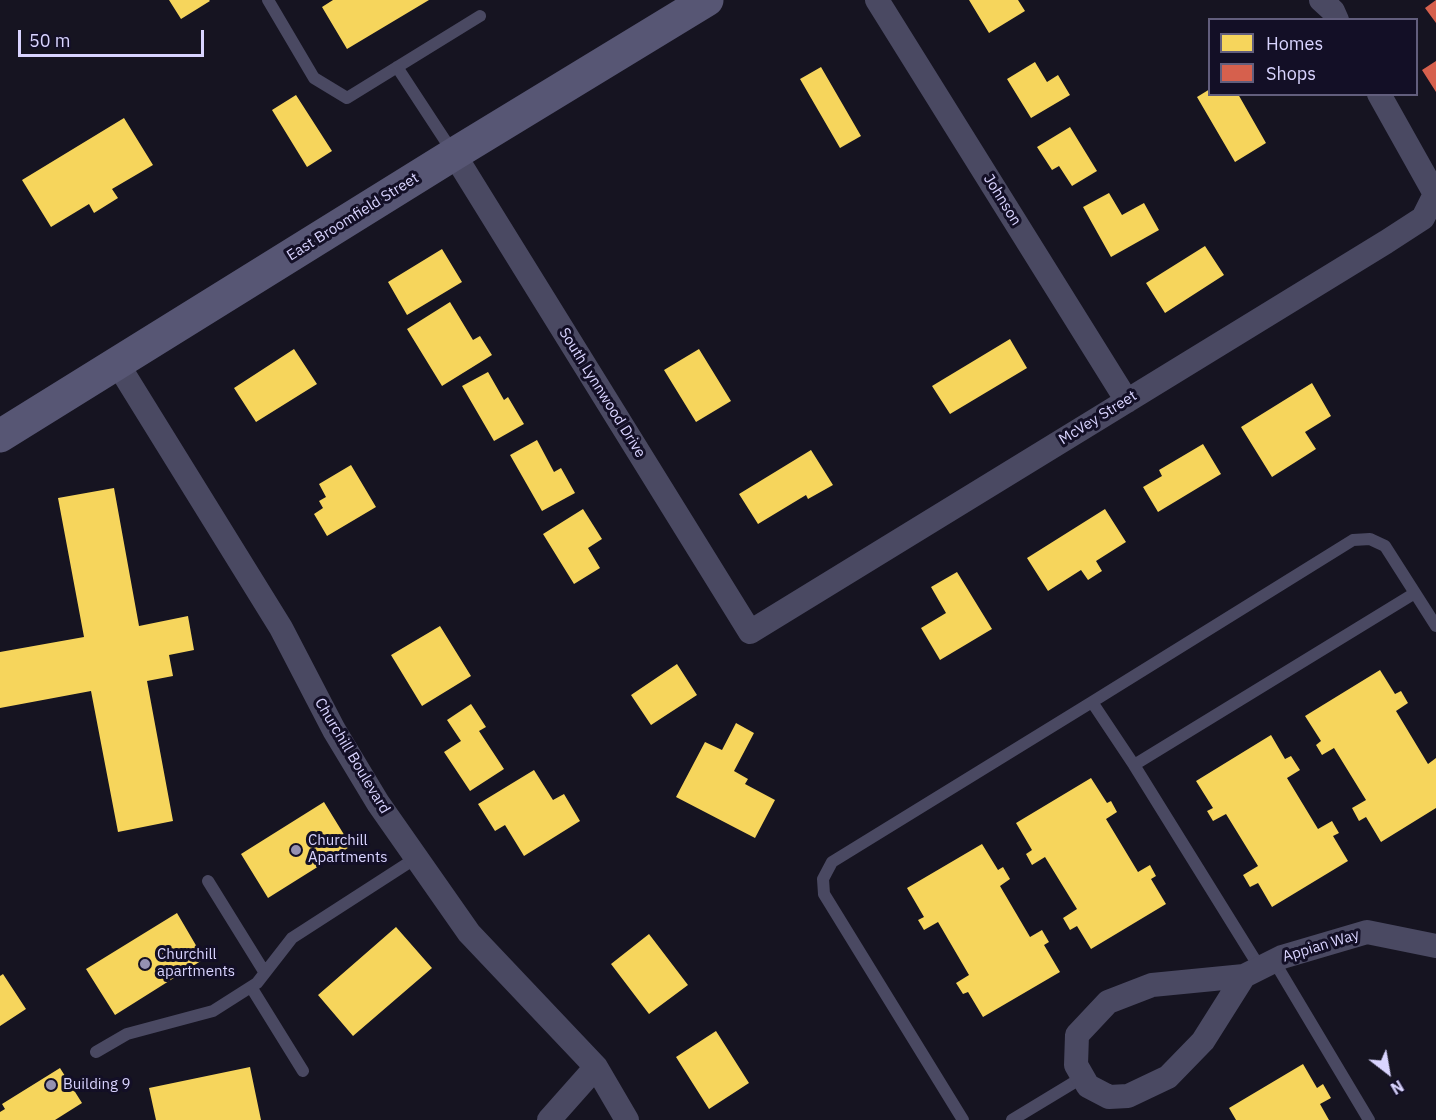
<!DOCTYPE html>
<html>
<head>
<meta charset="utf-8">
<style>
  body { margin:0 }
  #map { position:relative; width:1436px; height:1120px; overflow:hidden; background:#161421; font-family:"IBM Plex Sans",sans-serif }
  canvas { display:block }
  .legend { position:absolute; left:1208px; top:18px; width:210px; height:78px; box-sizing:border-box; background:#130f26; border:2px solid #625e7d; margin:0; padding:8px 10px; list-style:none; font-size:18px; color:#d9d4ff }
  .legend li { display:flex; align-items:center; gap:12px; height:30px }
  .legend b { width:30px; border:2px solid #625e7d }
  .north { position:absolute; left:1358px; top:1042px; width:60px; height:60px; -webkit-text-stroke:4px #130f26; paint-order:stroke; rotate:149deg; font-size:16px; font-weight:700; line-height:24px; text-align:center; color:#d9d4ff }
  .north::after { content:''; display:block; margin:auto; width:21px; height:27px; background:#d9d4ff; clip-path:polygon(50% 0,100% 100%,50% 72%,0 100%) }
  .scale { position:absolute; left:18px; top:30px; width:186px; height:27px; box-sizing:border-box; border:3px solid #d9d4ff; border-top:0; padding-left:8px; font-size:18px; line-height:21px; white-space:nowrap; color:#d9d4ff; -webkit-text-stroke:4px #130f26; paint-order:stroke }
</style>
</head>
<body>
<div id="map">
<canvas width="1436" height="1120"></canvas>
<ul class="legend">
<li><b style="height:16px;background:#f6d55c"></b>Homes</li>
<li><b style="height:16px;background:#d6604d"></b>Shops</li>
</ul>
<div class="north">N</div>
<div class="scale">50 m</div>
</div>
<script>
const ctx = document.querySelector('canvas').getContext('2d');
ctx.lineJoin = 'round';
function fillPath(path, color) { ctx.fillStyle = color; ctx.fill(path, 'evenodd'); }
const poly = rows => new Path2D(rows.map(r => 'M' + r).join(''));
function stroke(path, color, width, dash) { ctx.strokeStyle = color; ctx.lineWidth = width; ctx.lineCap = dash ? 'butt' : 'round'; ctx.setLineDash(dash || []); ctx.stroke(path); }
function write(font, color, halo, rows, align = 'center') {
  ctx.font = font + ' "IBM Plex Sans",sans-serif'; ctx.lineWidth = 6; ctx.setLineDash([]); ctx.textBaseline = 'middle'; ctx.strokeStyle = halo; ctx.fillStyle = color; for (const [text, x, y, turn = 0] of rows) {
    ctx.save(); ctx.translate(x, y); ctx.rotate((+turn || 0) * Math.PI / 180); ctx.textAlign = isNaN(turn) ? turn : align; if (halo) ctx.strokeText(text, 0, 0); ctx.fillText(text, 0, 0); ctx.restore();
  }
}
const homes = poly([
  [169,0,209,0,210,1,181,19],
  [333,0,429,0,347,49,322,7],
  [969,0,1018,0,1025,11,989,33],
  [1035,62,1047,82,1058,75,1070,95,1031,118,1007,79],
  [821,67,861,136,840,148,800,79],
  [1210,89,1210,94,1238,94,1266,143,1235,162,1197,97],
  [296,95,332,151,307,167,272,110],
  [124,118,153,165,112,189,118,198,94,213,89,204,51,227,22,180],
  [1070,127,1097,171,1072,186,1059,166,1052,170,1037,147],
  [1109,193,1122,215,1144,203,1159,230,1111,257,1083,207],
  [1205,246,1224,275,1165,313,1146,283],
  [442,249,462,282,407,315,388,282],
  [450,302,473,340,480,336,492,355,442,386,407,329],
  [1010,339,1027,368,950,414,932,386],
  [294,349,317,384,256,422,234,388],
  [699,349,731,401,696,422,664,370],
  [488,372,504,400,508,397,524,424,494,441,462,386],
  [1312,383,1331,416,1305,432,1316,449,1272,477,1241,427],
  [537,440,554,472,561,468,575,493,542,511,510,455],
  [1203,444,1221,474,1158,512,1143,487,1162,476,1159,470],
  [811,450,833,485,808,499,806,495,758,524,739,494],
  [351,465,376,507,327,536,314,514,323,508,319,501,326,497,319,484],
  [114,488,139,626,188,616,194,650,169,655,173,676,147,681,173,821,118,832,91,691,0,708,0,652,84,637,58,498],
  [583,509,602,539,588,548,600,568,574,584,543,534],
  [1105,509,1126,542,1096,561,1102,571,1088,580,1081,570,1048,591,1027,558],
  [957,572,992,629,940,660,921,628,946,613,931,587],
  [440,626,471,676,422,706,391,655],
  [677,664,697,695,651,725,631,695],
  [1380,670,1395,694,1401,691,1408,703,1396,711,1428,764,1436,758,1436,808,1381,842,1366,817,1359,821,1352,808,1366,800,1334,748,1322,755,1316,745,1321,741,1305,716],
  [471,704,486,727,479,731,504,769,470,791,444,752,461,741,447,720],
  [736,723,754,733,734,771,748,779,745,784,775,800,755,838,676,797,705,742,722,750],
  [1271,735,1285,759,1291,756,1300,770,1287,778,1318,829,1332,821,1339,833,1333,836,1348,861,1272,907,1258,883,1250,887,1243,875,1258,866,1226,814,1213,821,1207,811,1213,808,1196,781],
  [534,770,553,800,564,794,580,821,524,856,505,825,495,831,478,804],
  [1091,778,1107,803,1111,801,1117,812,1106,819,1138,872,1150,865,1156,876,1151,879,1166,904,1091,949,1077,926,1070,930,1063,918,1077,909,1045,857,1032,865,1026,854,1032,850,1016,823],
  [324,802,351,846,268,898,241,854],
  [982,844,998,870,1003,867,1010,879,1000,886,1030,937,1042,930,1049,942,1044,945,1060,972,983,1017,968,992,963,994,956,983,969,975,938,922,924,930,918,920,924,917,907,888],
  [177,913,204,959,115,1015,86,969],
  [396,927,432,968,353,1036,318,995],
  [649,934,688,985,649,1014,611,964],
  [3,974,26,1009,0,1026,0,976],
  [716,1031,749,1083,709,1109,676,1057],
  [1303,1064,1317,1088,1323,1084,1331,1098,1320,1104,1329,1120,1236,1120,1229,1108],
  [250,1067,261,1120,156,1120,149,1088],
  [60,1068,82,1103,55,1120,0,1120,0,1112,5,1109,2,1104]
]);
const shops = poly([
  [1436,0,1436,23,1425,8],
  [1436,61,1436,92,1422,70]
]);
const lane = poly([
  [268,0,314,78,347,98,480,16],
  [397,67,454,154],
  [1134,765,1092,702,1353,540,1370,539,1385,546,1415,593],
  [208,881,265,973],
  [1274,961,1369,1120],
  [1260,968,1134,765,1415,593,1436,626],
  [251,987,303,1071],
  [96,1052,127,1034,213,1011,257,983,292,938,416,858],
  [963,1120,824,894,823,879,832,862,1092,702],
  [1012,1120,1083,1077]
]);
const street = poly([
  [877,0,1127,401],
  [1321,0,1333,11,1337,20],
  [454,154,750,632,1386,242,1423,218,1435,194,1379,94],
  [117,363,281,628,334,730,378,803,469,933,596,1067,627,1120],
  [1244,976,1203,1041,1168,1077,1128,1096,1109,1097,1088,1086,1076,1065,1077,1035,1108,1002,1152,985,1244,976],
  [1244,976,1282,957,1367,932,1436,946],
  [549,1120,596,1067]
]);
const secondary = poly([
  [0,436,454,154,707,0]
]);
const markers = [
  [296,850,6,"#9591b1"],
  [145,964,6,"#9591b1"],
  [51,1085,6,"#9591b1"]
];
const streetNames = [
  ["Johnson",1002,200,58],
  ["East Broomfield Street",353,217,-32],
  ["South Lynnwood Drive",602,393,58],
  ["McVey Street",1098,418,-32],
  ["Churchill Boulevard",352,756,59],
  ["Appian Way",1321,946,-17]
];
const poiNames = [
  ["Churchill",308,841],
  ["Apartments",308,858],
  ["Churchill",157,955],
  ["apartments",157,972],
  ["Building 9",63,1085]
];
fillPath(homes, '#f6d55c');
fillPath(shops, '#d6604d');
stroke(lane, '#4a4962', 12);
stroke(street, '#4a4962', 24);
stroke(secondary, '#575674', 33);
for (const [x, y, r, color] of markers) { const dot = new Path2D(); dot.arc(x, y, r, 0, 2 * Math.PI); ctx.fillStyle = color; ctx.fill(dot); stroke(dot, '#130f26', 2); }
write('15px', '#d9d4ff', '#130f26', streetNames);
write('15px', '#d9d4ff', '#130f26', poiNames, 'left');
</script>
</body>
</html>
